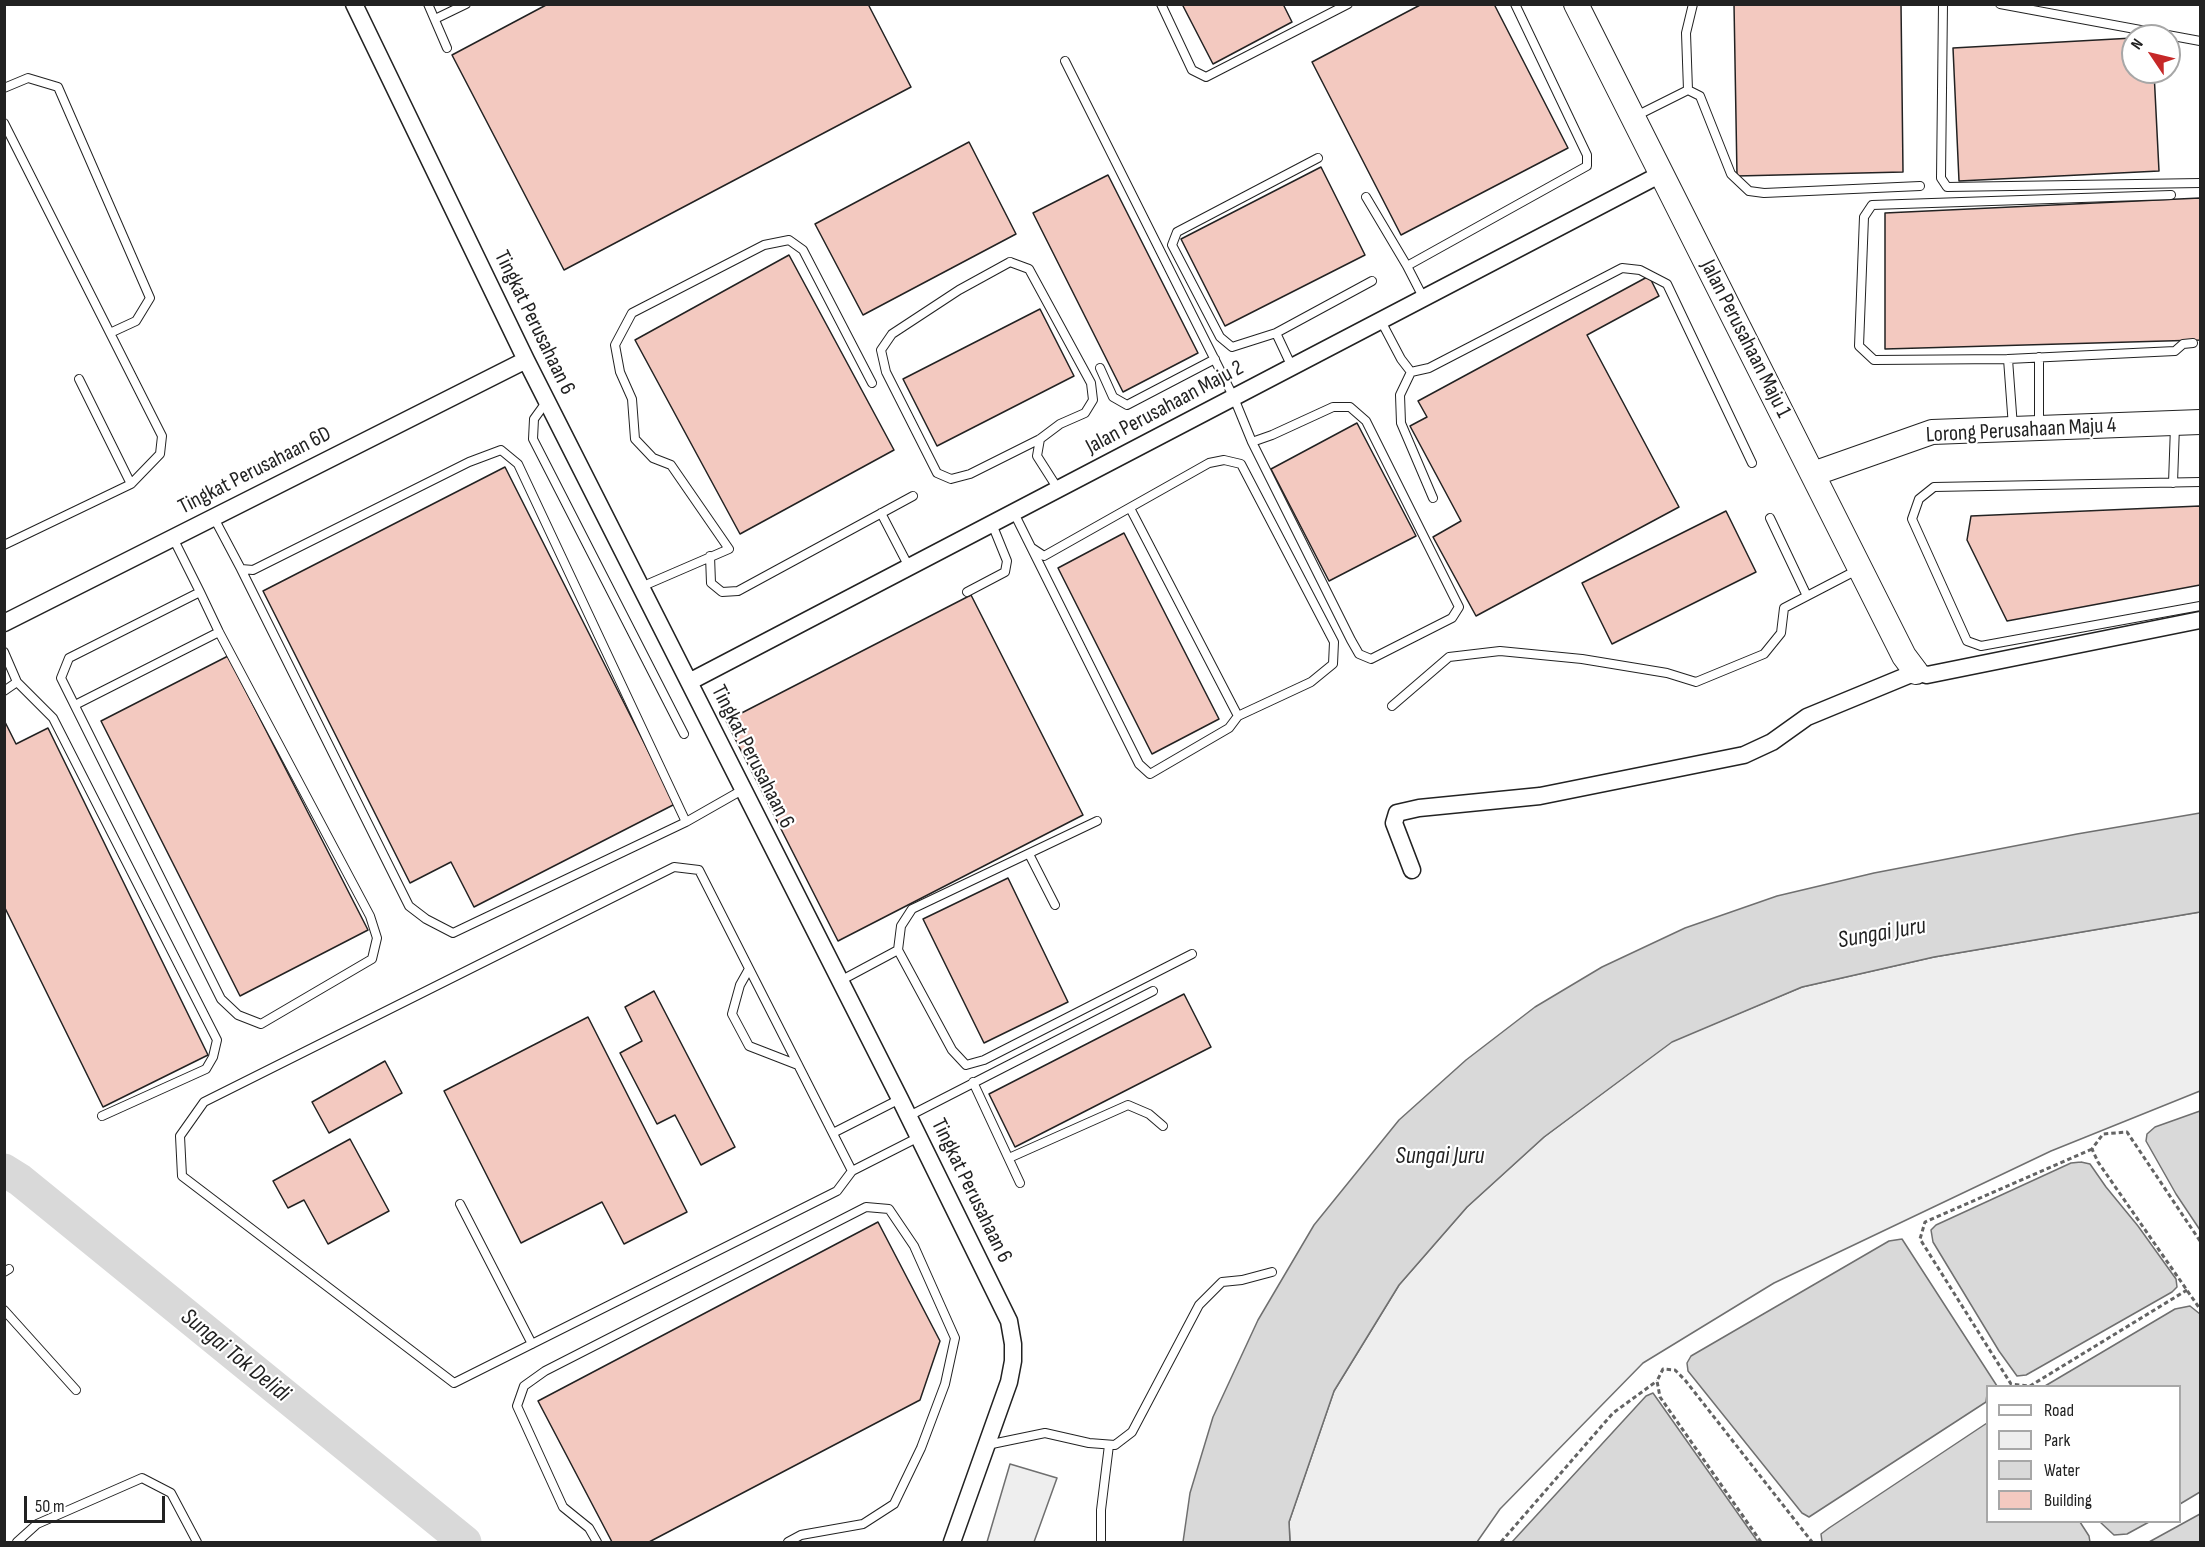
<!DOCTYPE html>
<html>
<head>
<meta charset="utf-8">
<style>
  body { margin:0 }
  #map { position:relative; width:2205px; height:1547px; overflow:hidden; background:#fff; font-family:"Sofia Sans Condensed",sans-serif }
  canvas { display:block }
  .frame { position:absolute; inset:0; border:6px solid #222; pointer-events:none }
  .legend { position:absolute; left:1986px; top:1385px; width:195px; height:138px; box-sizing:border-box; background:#fff; border:2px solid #a7a7a7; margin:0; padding:8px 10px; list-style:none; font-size:18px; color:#222 }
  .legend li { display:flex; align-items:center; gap:12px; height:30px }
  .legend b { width:30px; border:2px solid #a7a7a7 }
  .north { position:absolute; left:2121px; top:24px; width:60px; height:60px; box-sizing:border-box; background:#fff; border:2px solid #a7a7a7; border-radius:50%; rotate:305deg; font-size:16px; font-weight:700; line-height:24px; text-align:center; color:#222 }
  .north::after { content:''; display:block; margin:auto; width:21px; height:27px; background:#c62828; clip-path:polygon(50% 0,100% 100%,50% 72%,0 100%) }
  .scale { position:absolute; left:24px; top:1496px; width:141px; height:27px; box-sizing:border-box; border:3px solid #222; border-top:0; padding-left:8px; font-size:18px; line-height:21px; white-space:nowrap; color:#222; -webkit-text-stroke:4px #fff; paint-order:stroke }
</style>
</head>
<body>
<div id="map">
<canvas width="2205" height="1547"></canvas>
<div class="frame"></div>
<ul class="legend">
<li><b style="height:8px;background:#fff"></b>Road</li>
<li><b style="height:16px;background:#eee"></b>Park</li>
<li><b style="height:16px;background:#d9d9d9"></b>Water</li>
<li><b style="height:16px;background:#f3c9c0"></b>Building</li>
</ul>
<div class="north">N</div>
<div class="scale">50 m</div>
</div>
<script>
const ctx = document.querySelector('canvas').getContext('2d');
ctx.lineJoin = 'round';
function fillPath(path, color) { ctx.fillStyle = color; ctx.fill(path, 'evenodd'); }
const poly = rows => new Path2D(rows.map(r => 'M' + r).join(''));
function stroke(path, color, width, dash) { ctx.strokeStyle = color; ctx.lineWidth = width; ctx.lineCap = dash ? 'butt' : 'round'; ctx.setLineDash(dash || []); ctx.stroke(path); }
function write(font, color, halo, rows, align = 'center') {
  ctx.font = font + ' "Sofia Sans Condensed",sans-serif'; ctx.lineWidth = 4.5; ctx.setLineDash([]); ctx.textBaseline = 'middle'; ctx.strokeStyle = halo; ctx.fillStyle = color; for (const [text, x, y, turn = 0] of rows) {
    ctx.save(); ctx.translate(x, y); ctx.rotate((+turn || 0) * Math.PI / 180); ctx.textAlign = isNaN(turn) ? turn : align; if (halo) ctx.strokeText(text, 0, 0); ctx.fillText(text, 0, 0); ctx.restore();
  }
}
const green = poly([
  [2200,912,2200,1091,2051,1151,1774,1283,1643,1363,1500,1509,1477,1542,1290,1542,1289,1522,1334,1391,1399,1285,1467,1207,1544,1137,1672,1041,1802,987,1934,957,2200,912],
  [1010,1464,1057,1478,1034,1542,987,1542,1010,1464]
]);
const water = poly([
  [2200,813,2200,912,1934,957,1802,987,1672,1042,1544,1137,1467,1207,1399,1285,1334,1391,1289,1522,1290,1542,1183,1542,1190,1493,1213,1417,1258,1320,1314,1225,1399,1120,1466,1060,1535,1007,1602,967,1685,928,1777,896,1874,873,2077,834,2200,813],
  [2200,1111,2200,1230,2176,1194,2146,1141,2147,1134,2155,1127,2200,1111],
  [2081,1162,2090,1164,2106,1187,2138,1226,2176,1279,2177,1287,2172,1292,2026,1375,2017,1376,1999,1351,1933,1242,1931,1230,1936,1225,2071,1163,2081,1162],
  [1902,1239,1997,1386,1988,1386,1986,1402,1809,1517,1802,1513,1688,1371,1687,1363,1691,1356,1889,1241,1902,1239],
  [2190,1306,2200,1314,2200,1492,2180,1504,2180,1386,2045,1386,2175,1309,2190,1306],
  [1653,1393,1758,1542,1512,1542,1646,1396,1653,1393],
  [1987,1423,1988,1522,2080,1522,2089,1536,2090,1542,1822,1542,1821,1534,1829,1528,1987,1423],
  [2200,1514,2200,1542,2149,1542,2200,1514],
  [2100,1522,2149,1522,2127,1534,2114,1535,2100,1522]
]);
const river = poly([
  [4,1170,20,1180,465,1542]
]);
const building = poly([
  [548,4,868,4,911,87,564,270,452,55,548,4],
  [1182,4,1283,4,1292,22,1213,64,1182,4],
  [1422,4,1494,4,1568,148,1401,235,1312,62,1422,4],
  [1734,4,1901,4,1903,172,1737,176,1734,4],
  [2133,38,2133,72,2154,72,2159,171,1959,181,1953,48,2133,38],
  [969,142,1016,234,863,315,815,224,969,142],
  [1321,167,1365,255,1225,326,1181,239,1321,167],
  [1108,175,1198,353,1123,392,1033,213,1108,175],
  [2200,198,2200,340,1885,349,1885,213,2200,198],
  [789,255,894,450,740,534,635,340,789,255],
  [1649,276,1659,296,1587,335,1679,507,1476,616,1433,537,1461,521,1410,426,1427,417,1418,401,1649,276],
  [1040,309,1074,376,937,446,903,379,1040,309],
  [1357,423,1416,536,1329,581,1271,469,1357,423],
  [505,467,675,804,474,907,451,862,410,883,263,591,505,467],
  [2200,506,2200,585,2007,621,1967,540,1971,516,2200,506],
  [1726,511,1756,572,1612,644,1582,583,1726,511],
  [1124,533,1219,719,1152,754,1058,568,1124,533],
  [971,595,1083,815,838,941,726,721,971,595],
  [228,656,368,930,240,996,101,721,228,656],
  [4,720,16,744,48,728,208,1055,103,1107,4,906,4,720],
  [1008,878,1068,1002,984,1043,923,919,1008,878],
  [654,991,735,1147,701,1165,675,1115,657,1124,620,1053,642,1041,625,1007,654,991],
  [1184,994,1211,1047,1015,1147,989,1094,1184,994],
  [588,1017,687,1212,624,1244,602,1202,521,1243,444,1091,588,1017],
  [385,1061,402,1093,329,1133,312,1102,385,1061],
  [350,1139,389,1211,328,1244,304,1200,288,1208,273,1181,350,1139],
  [878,1222,940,1341,920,1400,649,1542,612,1542,538,1401,878,1222]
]);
const path = poly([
  [2092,1149,1925,1222,1920,1239,2011,1384,2030,1386,2187,1290],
  [2200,1241,2127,1132,2103,1134,2092,1149,2098,1162,2200,1309],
  [1501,1542,1613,1413,1657,1381],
  [1761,1542,1660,1397,1657,1381,1663,1369,1675,1370,1685,1380,1812,1542]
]);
const lane = poly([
  [428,4,447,48],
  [1161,4,1192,70,1206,77,1348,4],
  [1943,4,1941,178,1947,187,2200,183],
  [2000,4,2200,41],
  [435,19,466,4],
  [1065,61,1234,398,1252,442,1351,640,1359,654,1371,659,1452,618,1459,607,1366,421,1350,407,1333,407,1272,435,1252,442],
  [4,88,28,78,58,87,150,298,136,321,110,333],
  [1688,90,1686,33,1693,4],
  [1636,116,1688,90,1700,96,1731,174,1749,191,1764,193,1920,186],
  [4,123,162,436,160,454,131,484,4,545],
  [2171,195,1872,205,1864,217,1859,346,1874,360,2008,359,2175,351,2183,344,2193,343],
  [1366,197,1407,266],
  [1010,262,1029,269,1091,383,1093,400,1085,413,1060,424,1040,439,970,474,951,479,937,473,886,372,881,350,892,334,959,290,1010,262],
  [1424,299,1407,266,1587,166,1587,155,1515,4],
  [1381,321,1401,359,1411,372,1429,368,1622,268,1640,270,1667,284,1752,463],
  [1276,333,1232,347,1220,337,1172,245,1177,232,1318,158],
  [2039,357,2039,426],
  [2008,359,2013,427],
  [1292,367,1276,333,1372,281],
  [1100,368,1113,397,1127,405,1215,359],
  [1411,372,1400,395,1401,423,1433,498],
  [79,379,131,484],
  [547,401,534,419,533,439,684,734],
  [1040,439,1037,456,1058,489],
  [2200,482,1934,487,1919,499,1912,519,1967,641,1981,646,2200,606],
  [2173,483,2175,426],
  [1130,508,1238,716],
  [881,513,909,567],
  [1014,513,1139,764,1150,774,1229,728,1238,716,1311,682,1333,664,1334,642,1241,464,1224,460,1209,463,1044,556,1032,548],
  [214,518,241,569,253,570,469,462,501,450,518,464,686,822],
  [1770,518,1807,596],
  [173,538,200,592,219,632,370,916,377,938,372,959,261,1024,238,1015,221,999,61,678,69,658,200,592],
  [710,556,711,583,722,592,738,591,913,496],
  [241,569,409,906,426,919,453,933,686,822,744,789],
  [641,587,729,549,671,465,653,458,635,439,632,399,620,372,615,345,632,313,764,245,789,240,803,250,872,383],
  [967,592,1005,572,1007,561,992,524],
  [4,652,17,682,4,691],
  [17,682,53,718,217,1040,213,1057,206,1069,102,1116],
  [75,705,219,632],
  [1392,706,1449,657,1500,651,1582,659,1667,673,1696,682,1764,654,1781,633,1784,608,1859,569],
  [1029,854,1055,905],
  [898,950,952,1050,966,1065,984,1060,1192,954],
  [749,969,740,985,732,1014,749,1046,798,1065],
  [840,981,898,950,901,926,912,909,1097,821],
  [973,1082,1020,1183],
  [909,1116,1153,991],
  [833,1133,900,1099],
  [1009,1158,1128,1105,1149,1114,1163,1126],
  [852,1171,699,870,674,867,204,1102,180,1136,182,1176,454,1383,837,1191,852,1171,919,1137],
  [460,1204,532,1344],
  [4,1272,9,1269],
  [4,1310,76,1390],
  [987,1445,1045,1433,1089,1443,1115,1445,1132,1432,1199,1305,1222,1282,1242,1280,1272,1272],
  [17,1542,37,1524,142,1478,171,1493,197,1542],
  [597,1542,589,1528,563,1507,517,1406,524,1386,545,1371,866,1207,889,1209,914,1246,955,1338,945,1384,921,1448,894,1504,863,1524,801,1535,788,1542],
  [1101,1542,1101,1510,1109,1445]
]);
const street = poly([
  [354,4,526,360,900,1099,1009,1321,1013,1344,1013,1361,1009,1382,952,1542],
  [4,623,526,360],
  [689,682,1661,174],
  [1412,870,1394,823,1397,813,1419,808,1540,796,1744,755,1772,742,1807,717,1916,672,1927,675,2200,620]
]);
const secondary = poly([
  [1576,4,1904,656,1916,672],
  [1813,474,1932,432,2200,422]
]);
const streetNames = [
  ["Tingkat Perusahaan 6",534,323,64],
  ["Jalan Perusahaan Maju 1",1745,339,63],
  ["Jalan Perusahaan Maju 2",1165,408,-28],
  ["Lorong Perusahaan Maju 4",2021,431,-3],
  ["Tingkat Perusahaan 6D",255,471,-27],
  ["Tingkat Perusahaan 6",752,757,63],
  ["Tingkat Perusahaan 6",971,1191,64]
];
const waterNames = [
  ["Sungai Juru",1882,934,-10],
  ["Sungai Juru",1440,1157],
  ["Sungai Tok Delidi",235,1356,39]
];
fillPath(green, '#eee');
stroke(green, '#6f6f6f', 1.5);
fillPath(water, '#d9d9d9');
stroke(water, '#6f6f6f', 1.5);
stroke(river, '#d9d9d9', 33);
fillPath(building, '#f3c9c0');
stroke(building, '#222', 1.5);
stroke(lane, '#222', 10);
stroke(street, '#222', 19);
stroke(secondary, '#222', 26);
stroke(path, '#646464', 3, [4.5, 3]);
stroke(lane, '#fff', 8);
stroke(street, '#fff', 16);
stroke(secondary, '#fff', 24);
write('22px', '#222', '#fff', streetNames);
write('italic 24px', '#222', '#fff', waterNames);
</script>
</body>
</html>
